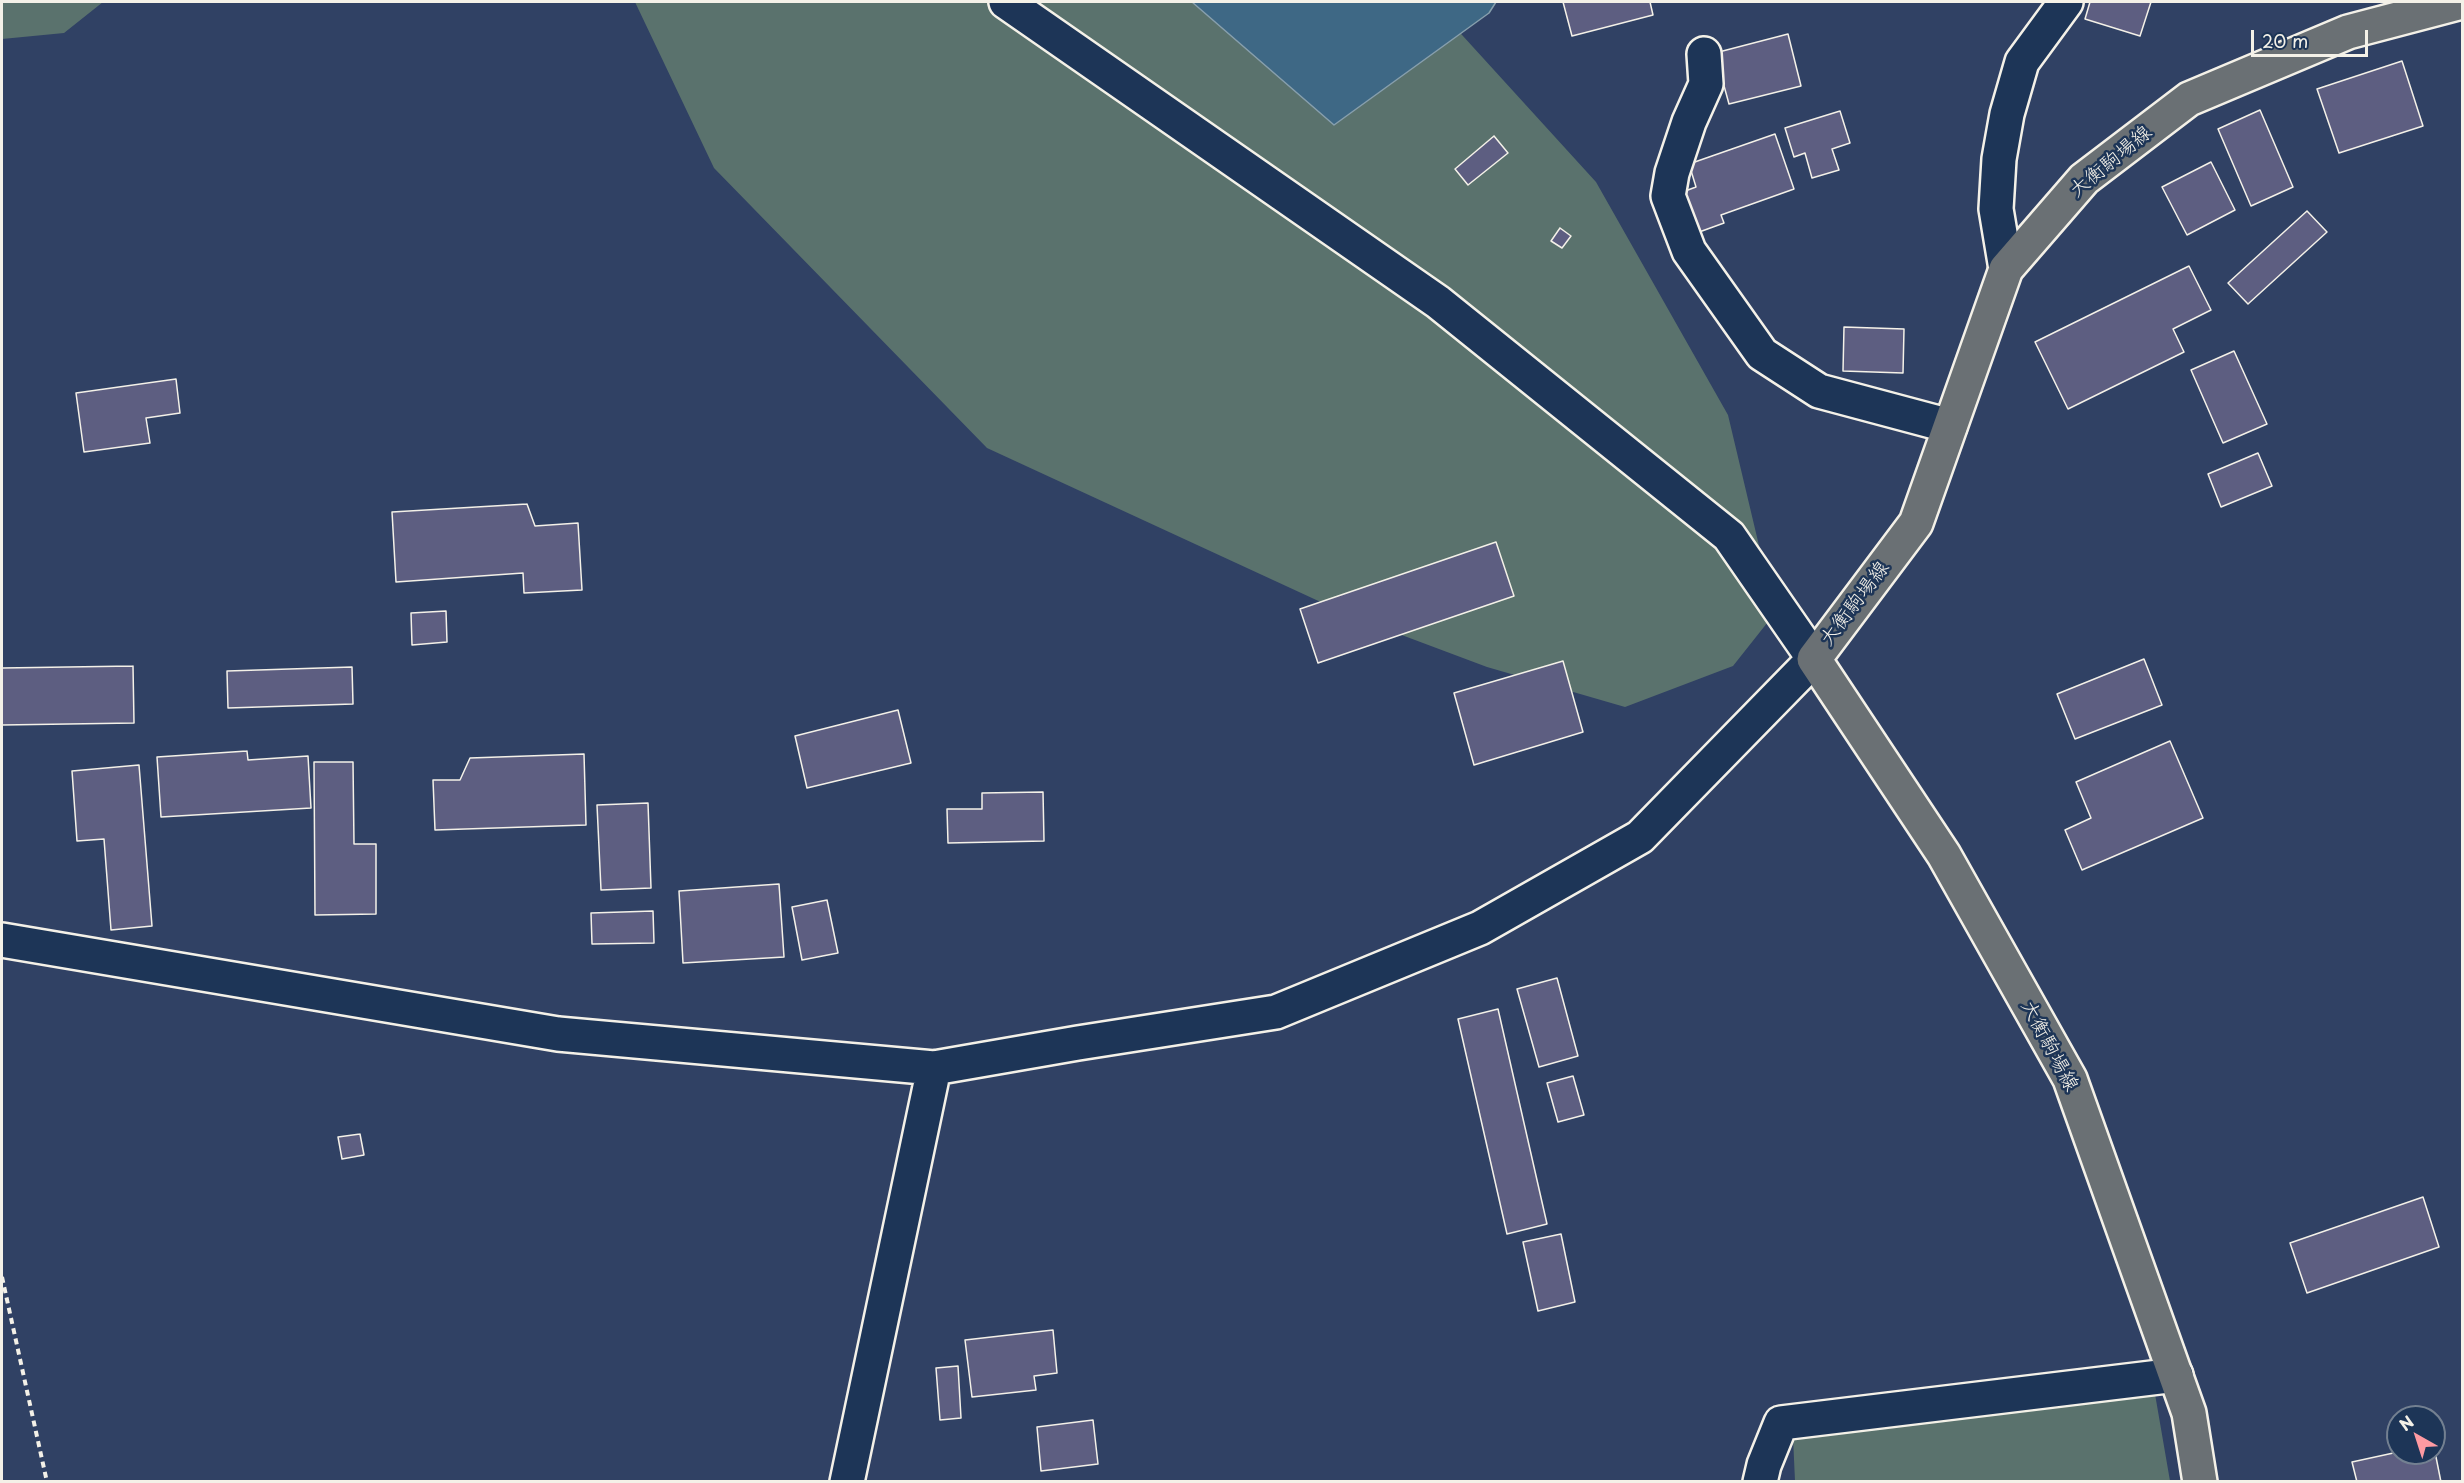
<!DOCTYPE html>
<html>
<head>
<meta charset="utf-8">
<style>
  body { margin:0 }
  #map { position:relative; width:2464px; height:1483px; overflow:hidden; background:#304164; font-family:"Playpen Sans",sans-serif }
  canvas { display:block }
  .frame { position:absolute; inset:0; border:3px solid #f4f1e8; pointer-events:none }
  .north { position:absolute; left:2386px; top:1405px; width:60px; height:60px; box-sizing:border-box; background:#1d3557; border:2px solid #738091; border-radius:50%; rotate:321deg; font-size:16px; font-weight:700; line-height:24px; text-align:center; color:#f4f1e8 }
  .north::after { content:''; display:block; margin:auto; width:21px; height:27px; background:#ff9aa2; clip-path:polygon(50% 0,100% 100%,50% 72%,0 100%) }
  .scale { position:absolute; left:2251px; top:30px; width:117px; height:27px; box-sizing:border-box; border:3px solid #f4f1e8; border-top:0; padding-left:8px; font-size:18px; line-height:21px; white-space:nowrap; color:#f4f1e8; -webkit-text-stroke:4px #1d3557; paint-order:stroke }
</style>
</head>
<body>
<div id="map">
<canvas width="2464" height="1483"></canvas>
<div class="frame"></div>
<div class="north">N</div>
<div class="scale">20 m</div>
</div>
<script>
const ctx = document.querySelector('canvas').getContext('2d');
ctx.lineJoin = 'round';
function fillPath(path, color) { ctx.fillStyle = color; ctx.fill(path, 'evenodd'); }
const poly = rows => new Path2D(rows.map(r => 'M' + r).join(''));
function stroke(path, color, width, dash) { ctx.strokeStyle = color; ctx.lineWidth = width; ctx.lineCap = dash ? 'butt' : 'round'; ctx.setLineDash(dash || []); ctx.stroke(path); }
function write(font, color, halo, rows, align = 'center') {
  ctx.font = font + ' "Playpen Sans","Klee One",sans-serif'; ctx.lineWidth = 5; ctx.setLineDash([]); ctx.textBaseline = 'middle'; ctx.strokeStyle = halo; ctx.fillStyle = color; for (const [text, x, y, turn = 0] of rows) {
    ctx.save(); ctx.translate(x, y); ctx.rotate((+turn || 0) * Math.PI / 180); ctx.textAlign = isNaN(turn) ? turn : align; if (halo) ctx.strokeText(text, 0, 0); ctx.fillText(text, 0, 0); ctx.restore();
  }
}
const green = poly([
  [2,2,103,2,64,33,2,39],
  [635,2,1432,2,1596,182,1728,415,1775,613,1733,666,1625,707,1487,667,1351,616,987,448,714,168],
  [2155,1394,2170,1481,1795,1481,1793,1437]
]);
const water = poly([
  [1192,2,1496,2,1489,13,1334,125,1192,2]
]);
const building = poly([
  [1563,2,1650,2,1653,15,1572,36,1563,2],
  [2090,2,2151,2,2140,36,2085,19,2090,2],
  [1788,34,1801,86,1729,104,1715,53,1788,34],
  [2402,61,2423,126,2339,153,2317,89,2402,61],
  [2260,110,2293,187,2251,206,2218,129,2260,110],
  [1840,111,1850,143,1832,149,1839,170,1812,178,1805,153,1794,157,1785,128,1840,111],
  [1775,134,1794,189,1721,215,1724,223,1691,235,1677,194,1696,187,1689,164,1775,134],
  [1494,136,1508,153,1468,185,1455,169,1494,136],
  [2211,162,2235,210,2187,235,2162,187,2211,162],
  [2307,211,2327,232,2248,304,2228,283,2307,211],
  [1560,228,1571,236,1562,248,1551,241,1560,228],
  [2189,266,2211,310,2173,329,2184,352,2068,409,2035,342,2189,266],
  [1844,327,1904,329,1903,373,1843,371,1844,327],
  [2234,351,2267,424,2223,443,2191,370,2234,351],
  [176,379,180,413,146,418,150,443,84,452,76,393,176,379],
  [2258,453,2272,486,2221,507,2208,474,2258,453],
  [527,504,535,526,578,523,582,590,524,593,523,573,396,582,392,512,527,504],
  [1496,542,1514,596,1318,663,1300,609,1496,542],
  [446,611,447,642,412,645,411,613,446,611],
  [2144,659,2162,705,2075,739,2057,694,2144,659],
  [1563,661,1583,732,1474,765,1454,693,1563,661],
  [133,666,134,723,2,725,2,668,133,666],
  [352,667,353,704,228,708,227,671,352,667],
  [898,710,911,763,807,788,795,736,898,710],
  [2170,741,2203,818,2082,870,2065,830,2091,818,2076,782,2170,741],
  [247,751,248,760,308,756,311,808,161,817,157,757,247,751],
  [584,754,586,825,435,830,433,780,460,780,470,758,584,754],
  [314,762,353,762,354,844,376,844,376,914,315,915,314,762],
  [139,765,152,926,111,930,104,839,77,841,72,771,139,765],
  [1043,792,1044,841,948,843,947,809,982,809,982,793,1043,792],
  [648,803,651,888,601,890,597,805,648,803],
  [779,884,784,957,683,963,679,891,779,884],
  [827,900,838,953,802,960,792,907,827,900],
  [653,911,654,943,592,944,591,913,653,911],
  [1557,978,1578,1056,1539,1067,1517,989,1557,978],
  [1498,1009,1547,1224,1507,1234,1458,1019,1498,1009],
  [1573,1076,1584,1115,1558,1122,1547,1083,1573,1076],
  [360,1134,364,1155,342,1159,338,1137,360,1134],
  [2423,1197,2439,1247,2307,1293,2290,1243,2423,1197],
  [1561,1234,1575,1302,1538,1311,1523,1242,1561,1234],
  [1053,1330,1057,1373,1034,1376,1036,1390,972,1397,965,1340,1053,1330],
  [958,1366,961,1418,940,1420,936,1368,958,1366],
  [1093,1420,1098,1464,1041,1471,1037,1427,1093,1420],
  [2434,1447,2441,1482,2357,1482,2352,1462,2398,1452,2434,1453,2434,1447]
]);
const path = poly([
  [2,1277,47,1482]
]);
const minor = poly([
  [1704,54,1706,84,1689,122,1672,173,1668,196,1689,251,1762,354,1819,391,1950,426],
  [2006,269,1996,209,1999,159,2007,114,2022,62,2066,2],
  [2,940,558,1034,934,1068,1078,1043,1276,1012,1480,928,1640,837,1814,659,1729,536,1438,302,1006,2],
  [847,1482,934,1068],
  [1760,1482,1764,1465,1781,1423,2176,1375]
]);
const major = poly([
  [2200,1482,2189,1413,2070,1079,1944,855,1814,659,1916,523,2006,269,2084,179,2189,99,2348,32,2462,2]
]);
const streetNames = [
  ["大衡駒場線",2111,162,-40],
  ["大衡駒場線",1855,604,-53],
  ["大衡駒場線",2049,1046,62]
];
fillPath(green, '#5a726d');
fillPath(water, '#3e6885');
stroke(water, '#879fad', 1.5);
fillPath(building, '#5d5e81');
stroke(building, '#f4f1e8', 1.5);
stroke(minor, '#f4f1e8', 38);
stroke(major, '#f4f1e8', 38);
stroke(path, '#f4f1e8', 4, [6, 4.5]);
stroke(minor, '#1d3557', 33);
stroke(major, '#6a7074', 33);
write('20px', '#f4f1e8', '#1d3557', streetNames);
</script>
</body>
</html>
